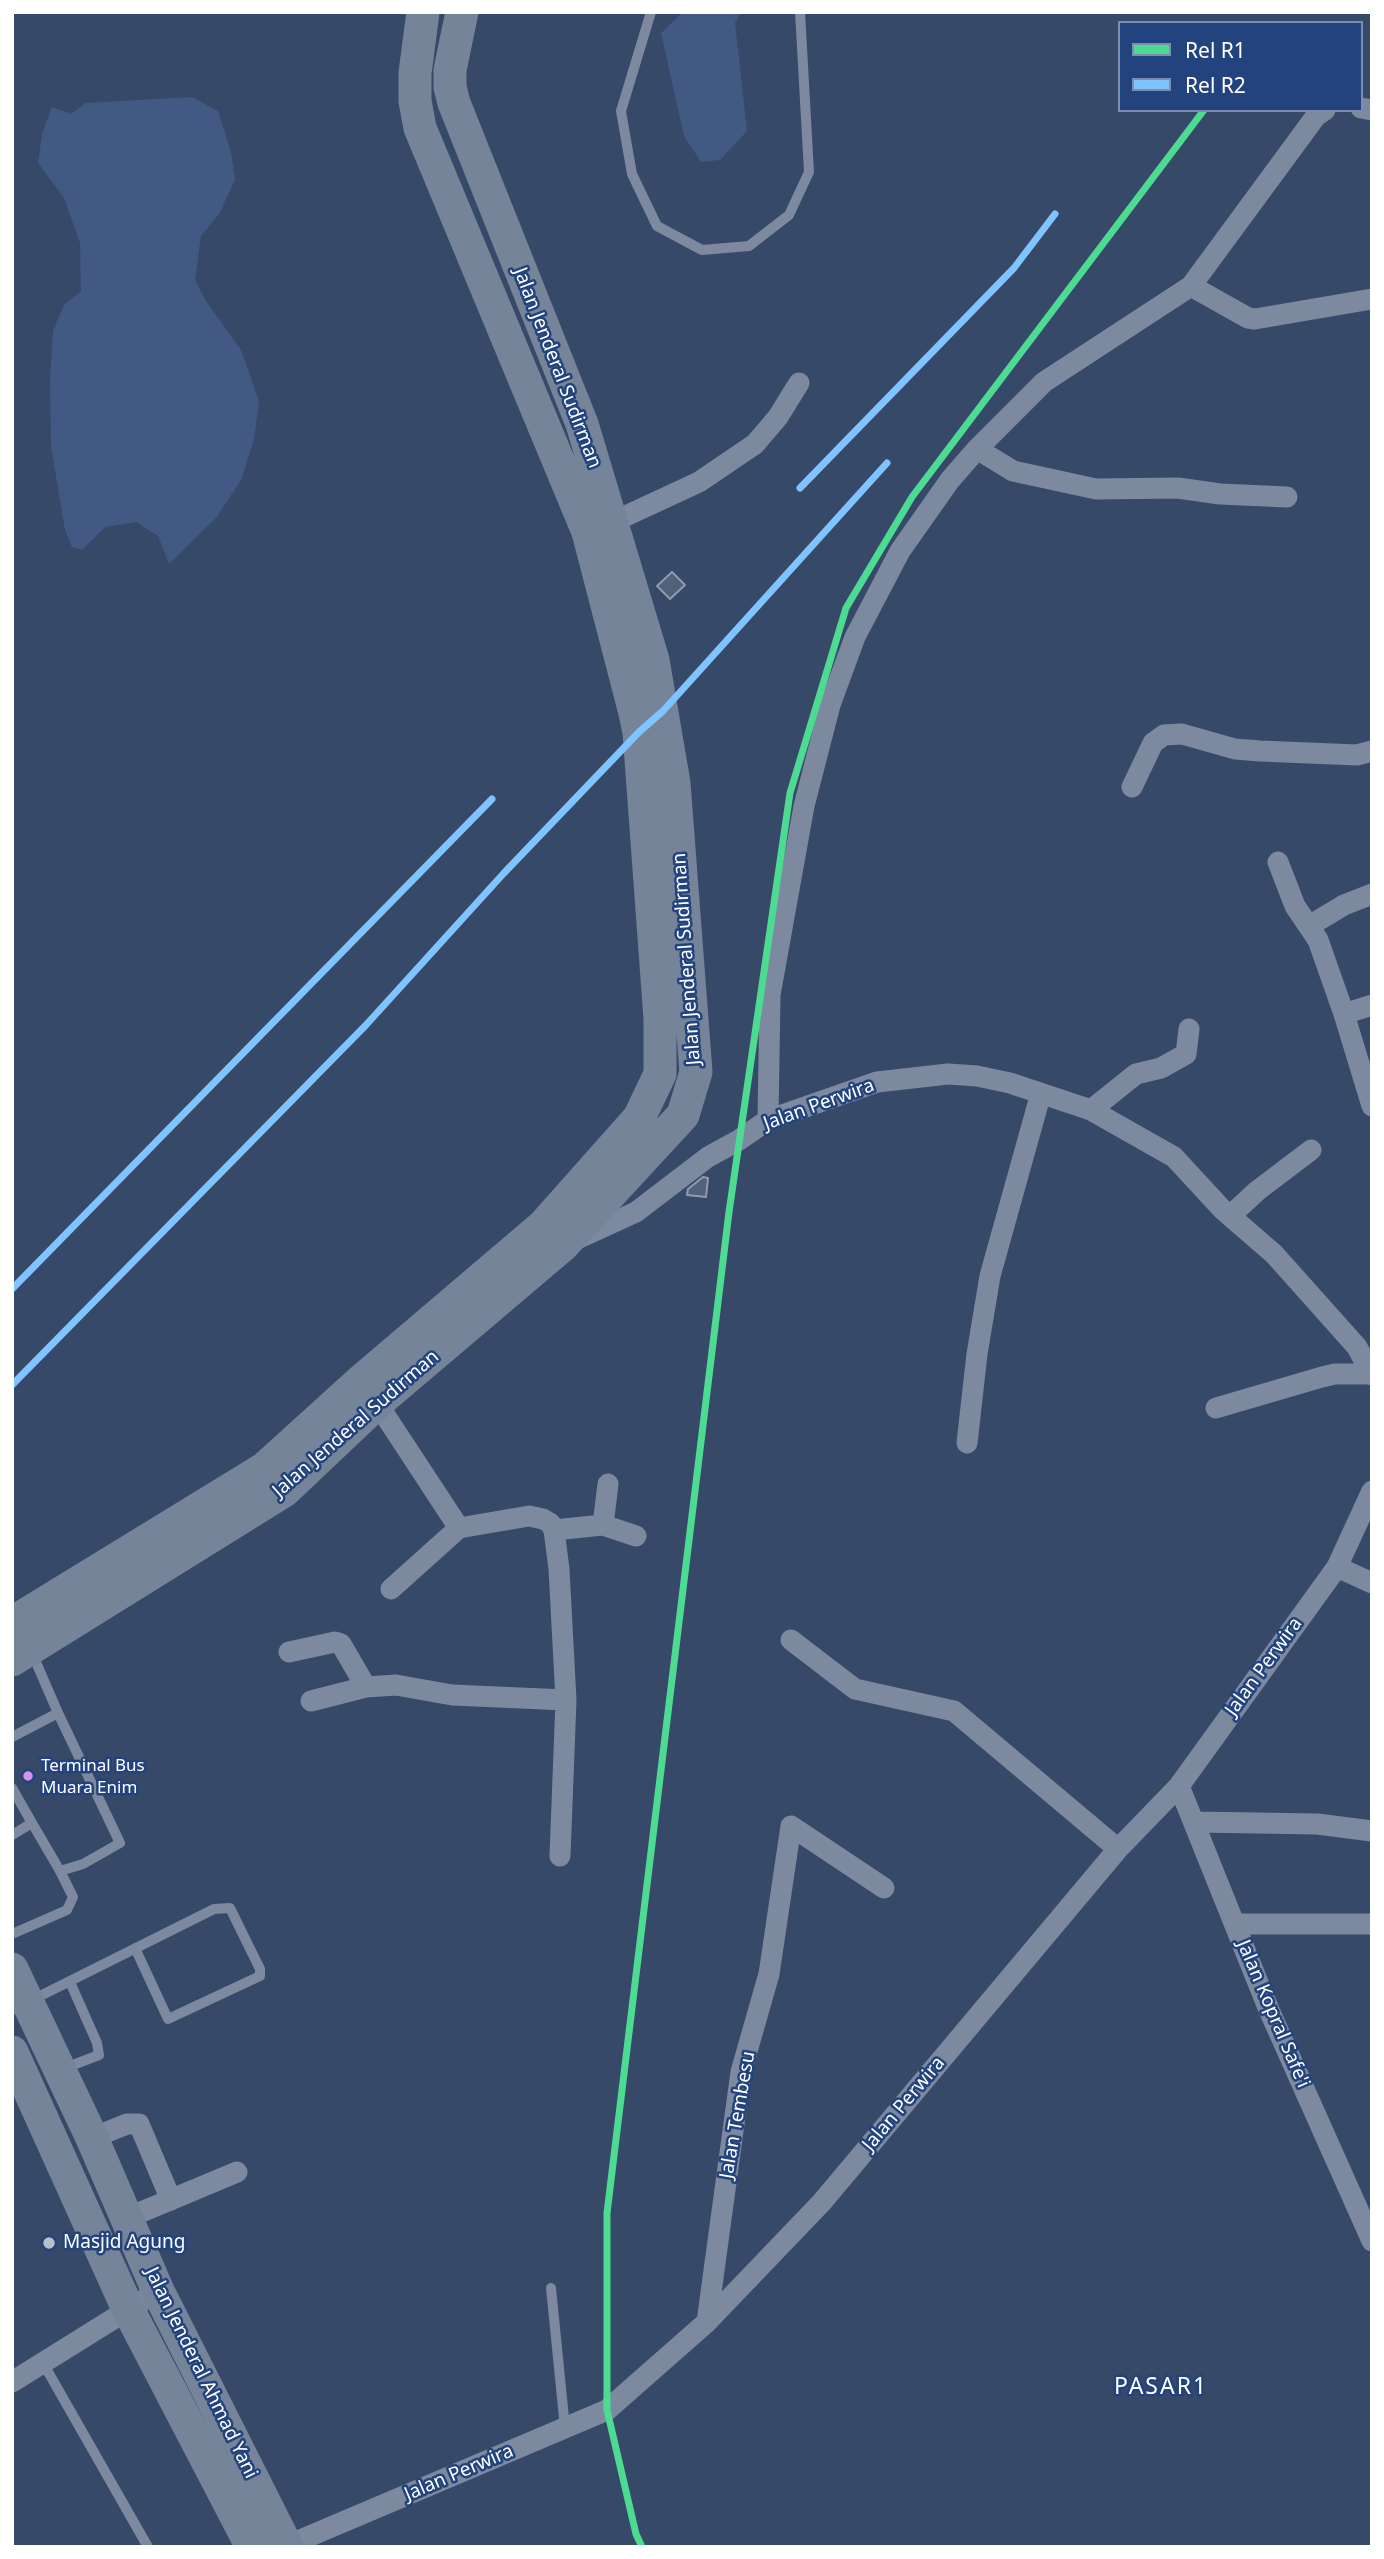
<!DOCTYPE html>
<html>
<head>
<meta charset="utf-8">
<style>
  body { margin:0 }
  #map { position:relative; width:1384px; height:2559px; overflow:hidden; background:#374968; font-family:"Noto Sans",sans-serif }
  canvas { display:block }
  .frame { position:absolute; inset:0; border:14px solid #fff; pointer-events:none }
  .legend { position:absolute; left:1118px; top:21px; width:245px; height:91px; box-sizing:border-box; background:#22437d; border:2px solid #7a8eb1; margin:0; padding:9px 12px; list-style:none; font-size:21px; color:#fff }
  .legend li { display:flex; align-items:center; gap:14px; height:35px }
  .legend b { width:35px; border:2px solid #7a8eb1 }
</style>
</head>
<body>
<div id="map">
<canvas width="1384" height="2559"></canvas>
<div class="frame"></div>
<ul class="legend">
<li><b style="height:9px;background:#4ddb92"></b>Rel R1</li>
<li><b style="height:9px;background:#80c4ff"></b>Rel R2</li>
</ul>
</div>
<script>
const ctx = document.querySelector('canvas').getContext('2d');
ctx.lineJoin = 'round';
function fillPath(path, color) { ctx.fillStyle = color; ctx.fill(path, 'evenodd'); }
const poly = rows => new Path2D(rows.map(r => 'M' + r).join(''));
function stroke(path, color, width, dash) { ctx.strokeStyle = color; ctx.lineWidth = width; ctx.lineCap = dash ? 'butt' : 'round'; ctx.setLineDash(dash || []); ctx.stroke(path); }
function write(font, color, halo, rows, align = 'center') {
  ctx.font = font + ' "Noto Sans",sans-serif'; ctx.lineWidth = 5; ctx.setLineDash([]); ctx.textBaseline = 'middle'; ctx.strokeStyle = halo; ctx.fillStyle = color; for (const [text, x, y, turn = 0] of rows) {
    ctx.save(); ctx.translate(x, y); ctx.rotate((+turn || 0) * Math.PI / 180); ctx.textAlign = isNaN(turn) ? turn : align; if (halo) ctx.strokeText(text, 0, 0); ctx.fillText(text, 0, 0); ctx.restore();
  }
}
const water = poly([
  [683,12,741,12,735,23,747,131,720,160,701,162,684,136,661,33],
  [192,97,218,111,231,152,235,180,219,214,201,236,195,280,206,301,241,350,259,401,254,440,241,480,216,518,169,564,158,536,136,522,105,527,82,550,72,547,65,530,51,446,50,379,53,331,64,305,81,291,80,243,64,198,38,163,42,134,52,107,71,114,86,103]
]);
const building = poly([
  [672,572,685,585,670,599,657,586,672,572],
  [703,1177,708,1178,706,1197,687,1195,688,1189,703,1177]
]);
const service = poly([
  [651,12,621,111,632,174,657,226,702,250,749,246,789,215,809,172,800,12],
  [12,1737,58,1713],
  [12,1788,32,1823],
  [12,1835,32,1823,60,1871,83,1864,120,1843,58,1713,32,1653],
  [12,1934,67,1910,73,1897,60,1871],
  [12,2010,214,1909,230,1908,260,1969,260,1976,168,2019,135,1948],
  [65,2068,99,2055,97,2043,70,1982],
  [551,2288,565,2428],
  [43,2363,148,2547]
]);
const minor = poly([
  [1361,108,1372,110],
  [1191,286,1248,318,1255,319,1372,299],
  [977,449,1013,471,1096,489,1178,488,1220,494,1287,497],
  [602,527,699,482,755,444,778,417,799,383],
  [1132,787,1153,743,1164,735,1182,734,1235,749,1260,751,1357,755,1372,751],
  [1278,862,1295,906,1318,940,1344,1014,1372,1106],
  [1309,926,1344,905,1372,894],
  [1344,1014,1372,1005],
  [1091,1110,1136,1074,1161,1068,1186,1054,1189,1029],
  [768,1120,770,995,804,806,830,705,855,637,900,551,950,480,977,449,1044,382,1191,286,1316,116,1325,110],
  [1230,1216,1257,1191,1311,1150],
  [577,1239,636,1212,708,1157,739,1140,768,1120,877,1082,948,1074,977,1076,1010,1083,1091,1110,1174,1157,1222,1209,1274,1254,1357,1347,1372,1375],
  [377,1403,459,1528,529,1516,543,1519,550,1523,554,1530,559,1569,566,1700,560,1856],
  [1216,1408,1322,1377,1335,1374,1371,1374],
  [967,1443,977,1354,990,1276,1041,1093],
  [603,1525,608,1484],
  [554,1530,603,1525,636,1536],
  [1337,1567,1372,1583],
  [391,1589,459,1528],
  [791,1640,855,1689,954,1711,1118,1849],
  [289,1652,335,1642,341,1644,366,1687],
  [311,1701,366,1687,396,1685,452,1695,566,1700],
  [1179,1786,1269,2010,1372,2241],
  [1194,1822,1317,1824,1372,1831],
  [1235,1924,1372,1924],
  [92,2138,127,2124,139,2124,171,2200],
  [127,2218,237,2172],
  [707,2322,741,2072,769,1974,791,1826,884,1888],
  [12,2382,158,2291],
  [284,2547,607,2410,707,2322,822,2202,1118,1849,1179,1786,1337,1567,1372,1491]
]);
const trunk = poly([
  [12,1623,265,1468,362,1380,544,1225,639,1118,660,1074,660,1019,639,732,634,709,588,532,420,128,415,101,415,73,423,12],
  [12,1660,284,1491,377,1403,562,1246,683,1115,696,1072,674,783,653,660,582,424,454,103,450,87,450,70,462,12],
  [12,1969,92,2138,158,2291,287,2547],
  [12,2052,128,2309,252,2547]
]);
const rail1 = poly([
  [642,2547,636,2534,607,2410,607,2213,729,1212,790,793,846,608,912,497,1204,110]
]);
const rail2 = poly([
  [800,488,1014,268,1055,214],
  [12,1289,492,799],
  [12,1385,366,1025,504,873,639,732,663,711,887,463]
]);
const markers = [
  [28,1776,6,"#d193ec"],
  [49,2243,7,"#b9bfca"]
];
const busNames = [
  ["Terminal Bus",41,1766],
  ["Muara Enim",41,1788]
];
const streetNames = [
  ["Jalan Jenderal Sudirman",557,368,69],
  ["Jalan Jenderal Sudirman",687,959,-94],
  ["Jalan Perwira",819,1105,-20],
  ["Jalan Jenderal Sudirman",356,1424,-41],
  ["Jalan Perwira",1264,1667,-54],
  ["Jalan Kopral Safe'i",1273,2014,67],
  ["Jalan Perwira",904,2104,-50],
  ["Jalan Tembesu",738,2115,-80],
  ["Jalan Jenderal Ahmad Yani",201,2373,64],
  ["Jalan Perwira",459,2473,-23]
];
const poiNames = [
  ["Masjid Agung",63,2243]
];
const quarterNames = [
  ["PASAR1",1161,2387]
];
fillPath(water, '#415983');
fillPath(building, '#52617a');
stroke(building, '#8f9aae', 2);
stroke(service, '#7c899f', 10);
stroke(minor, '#7c899f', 21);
stroke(trunk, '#76849a', 33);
stroke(rail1, '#4ddb92', 7);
stroke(rail2, '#80c4ff', 7);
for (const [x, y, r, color] of markers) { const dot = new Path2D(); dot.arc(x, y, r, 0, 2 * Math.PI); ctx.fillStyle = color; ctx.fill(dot); stroke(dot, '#22437d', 2.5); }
write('17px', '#fff', '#22437d', busNames, 'left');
write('19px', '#fff', '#22437d', streetNames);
write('19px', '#fff', '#22437d', poiNames, 'left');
ctx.letterSpacing = '2px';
write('23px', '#fff', '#22437d', quarterNames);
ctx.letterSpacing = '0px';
</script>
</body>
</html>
